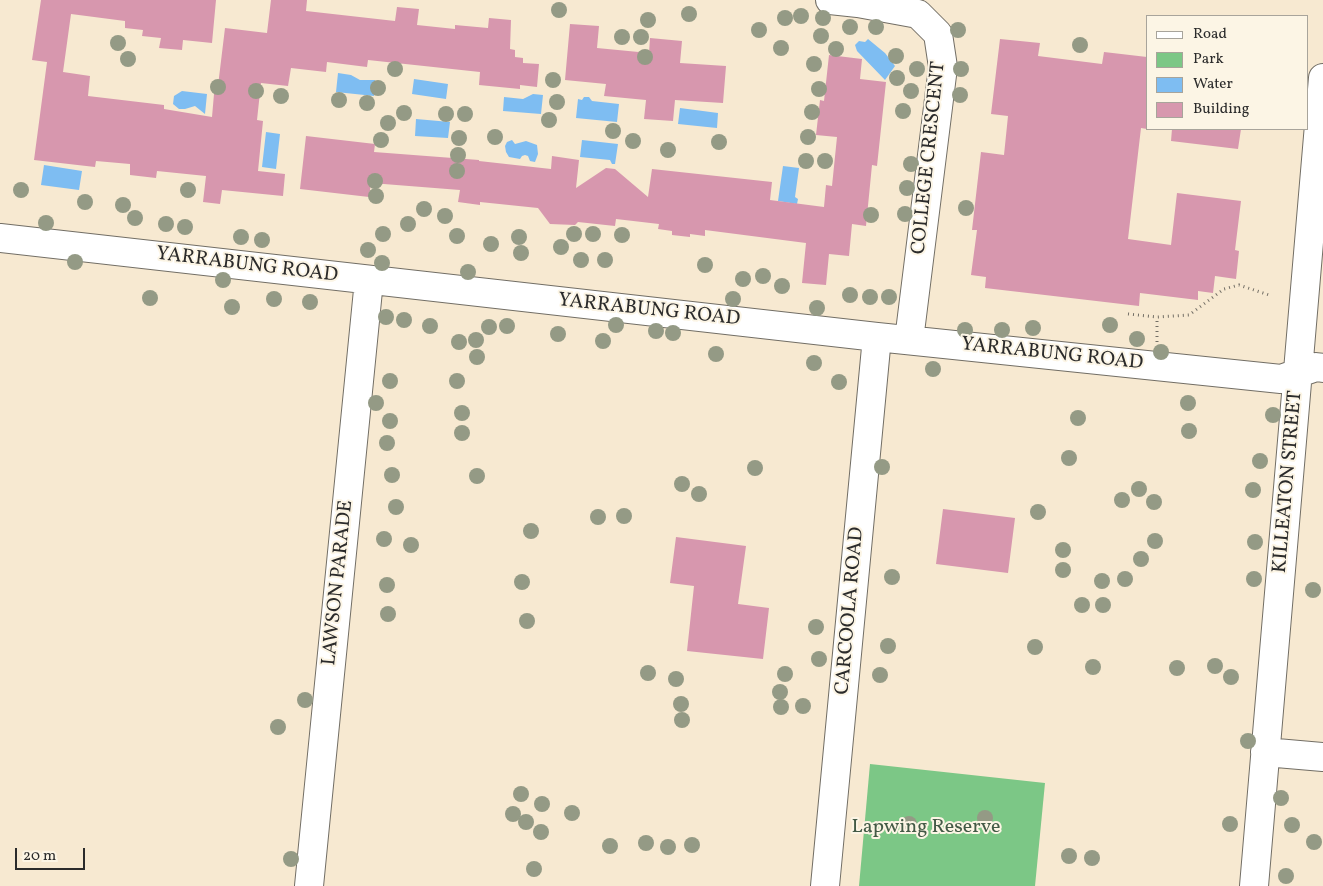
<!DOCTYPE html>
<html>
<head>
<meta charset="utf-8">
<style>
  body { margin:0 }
  #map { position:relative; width:1323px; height:886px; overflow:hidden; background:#f7e9d1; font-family:Vollkorn,serif }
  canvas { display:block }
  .legend { position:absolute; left:1146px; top:15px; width:162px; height:115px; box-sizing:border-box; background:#fcf5e5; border:1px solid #a8a49b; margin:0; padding:6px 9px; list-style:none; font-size:15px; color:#2b2b2b }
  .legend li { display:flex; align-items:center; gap:10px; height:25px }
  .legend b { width:25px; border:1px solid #a8a49b }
  .scale { position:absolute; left:15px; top:848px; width:70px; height:22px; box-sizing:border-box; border:2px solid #2b2b2b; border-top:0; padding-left:6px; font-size:15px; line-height:18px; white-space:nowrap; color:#2b2b2b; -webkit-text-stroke:4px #fcf5e5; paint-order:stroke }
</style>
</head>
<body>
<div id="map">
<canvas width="1323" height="886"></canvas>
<ul class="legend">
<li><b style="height:6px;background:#fff"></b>Road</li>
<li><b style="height:14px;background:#7cc786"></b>Park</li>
<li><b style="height:14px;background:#7ebdf2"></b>Water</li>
<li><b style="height:14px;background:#d797ae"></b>Building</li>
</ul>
<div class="scale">20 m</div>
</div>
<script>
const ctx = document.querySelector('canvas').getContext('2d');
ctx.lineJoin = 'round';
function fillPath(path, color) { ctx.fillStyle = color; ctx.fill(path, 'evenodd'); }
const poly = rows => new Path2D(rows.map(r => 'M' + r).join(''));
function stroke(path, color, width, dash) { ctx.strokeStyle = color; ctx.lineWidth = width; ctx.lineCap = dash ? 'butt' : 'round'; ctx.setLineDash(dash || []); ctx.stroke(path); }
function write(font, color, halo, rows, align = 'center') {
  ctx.font = font + ' Vollkorn,serif'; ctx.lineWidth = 4; ctx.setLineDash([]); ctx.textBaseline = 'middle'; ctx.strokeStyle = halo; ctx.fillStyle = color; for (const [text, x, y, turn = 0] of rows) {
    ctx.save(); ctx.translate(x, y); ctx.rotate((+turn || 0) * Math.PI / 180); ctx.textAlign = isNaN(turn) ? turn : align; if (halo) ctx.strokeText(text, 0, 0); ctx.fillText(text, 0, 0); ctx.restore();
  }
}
const green = poly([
  [870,764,1045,783,1035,886,859,886]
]);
const water = poly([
  [868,39,885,53,895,66,885,80,857,51,855,45,859,41,865,42],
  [338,73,351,75,360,80,375,80,374,96,336,92],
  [414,79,448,84,446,99,412,94],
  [182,91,207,94,205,114,195,106,185,109,179,109,173,104,174,96],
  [533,94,543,95,541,114,503,111,504,97,523,99],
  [584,97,589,97,592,101,619,104,617,122,576,118,578,99,582,100],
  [680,108,718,113,717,128,678,124],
  [416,119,450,122,448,138,415,136],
  [266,132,280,134,276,169,262,167],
  [512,140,515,144,526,141,537,145,538,154,535,162,530,161,528,156,525,155,522,156,520,159,509,157,506,152,505,146,507,142],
  [582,140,618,144,615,164,612,164,610,160,580,157],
  [44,165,82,171,79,190,41,185],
  [783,166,799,168,795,197,798,199,797,204,778,201]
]);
const building = poly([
  [41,0,216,0,212,43,183,40,182,50,159,48,161,38,142,36,143,30,125,28,125,21,71,14,63,72,90,76,88,96,164,105,164,109,212,117,214,94,217,94,225,28,267,33,271,0,307,0,306,11,395,21,397,7,419,9,417,25,455,29,455,25,488,28,489,18,511,20,510,49,515,50,515,57,523,58,523,63,539,64,537,87,520,85,520,89,479,85,480,72,368,60,367,67,327,62,326,72,291,68,288,86,261,83,257,120,263,121,258,171,285,174,283,196,222,190,220,204,203,202,206,176,157,171,156,178,130,175,130,164,96,161,95,167,34,160,47,62,32,60],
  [570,24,599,26,597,48,649,53,650,38,682,41,680,63,726,66,723,103,675,100,673,121,644,119,646,100,604,96,606,84,565,80],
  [1000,39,1040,43,1038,56,1102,64,1104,52,1147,57,1147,129,1141,128,1128,239,1171,245,1177,193,1241,201,1235,250,1239,251,1236,279,1215,276,1213,293,1198,291,1198,300,1140,293,1139,306,985,288,986,277,971,275,977,230,972,230,981,152,1004,155,1008,116,991,114],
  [829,55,862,59,860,79,886,82,877,166,872,165,866,226,852,224,849,256,829,254,826,285,802,283,806,243,705,230,705,236,690,234,690,237,672,235,672,231,658,229,659,224,616,219,615,226,578,222,575,225,550,224,538,208,480,202,480,205,458,202,460,190,371,183,369,197,300,189,306,136,375,144,374,152,479,160,479,161,551,169,552,156,579,160,576,188,606,168,615,169,648,197,652,169,772,182,770,200,824,207,826,185,832,186,837,137,816,135,820,100,824,101],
  [1172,129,1241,129,1238,149,1171,141],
  [943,509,1015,518,1008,573,936,564],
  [676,537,746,546,738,604,769,608,763,659,687,651,694,586,670,583]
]);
const path = poly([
  [1128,314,1157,317,1189,315,1224,289,1239,285,1269,295],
  [1157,342,1157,317]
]);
const minor = poly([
  [830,0,858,3,918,14,938,34,943,67,909,340],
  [0,238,877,337,1281,379,1316,367,1323,368],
  [1265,752,1323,757],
  [309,886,369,280],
  [825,886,877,337],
  [1254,886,1323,78]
]);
const trees = [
  [559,10],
  [689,14],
  [801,16],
  [785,18],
  [823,18],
  [648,20],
  [850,27],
  [876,27],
  [759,30],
  [958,30],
  [821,36],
  [622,37],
  [641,37],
  [118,43],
  [1080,45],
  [781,48],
  [836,49],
  [896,56],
  [645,57],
  [128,59],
  [814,64],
  [395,69],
  [917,69],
  [961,69],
  [897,78],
  [553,80],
  [218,87],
  [378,88],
  [819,89],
  [256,91],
  [911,91],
  [960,95],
  [281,96],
  [339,100],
  [557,102],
  [367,103],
  [903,111],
  [812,112],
  [404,113],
  [446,114],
  [465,114],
  [549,120],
  [388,123],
  [613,131],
  [495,137],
  [808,137],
  [459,138],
  [381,140],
  [633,141],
  [719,142],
  [668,150],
  [458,155],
  [806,161],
  [825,161],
  [911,164],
  [457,171],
  [375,181],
  [907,188],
  [21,190],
  [188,190],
  [376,196],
  [85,202],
  [123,205],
  [966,208],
  [424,209],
  [905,214],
  [871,215],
  [445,216],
  [135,218],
  [46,223],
  [166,224],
  [408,224],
  [185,227],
  [383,234],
  [574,234],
  [593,234],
  [622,235],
  [457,236],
  [241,237],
  [519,237],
  [262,240],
  [491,244],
  [561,247],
  [368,250],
  [521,253],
  [581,260],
  [605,260],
  [75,262],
  [382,263],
  [705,265],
  [468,272],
  [763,276],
  [743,279],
  [223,280],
  [782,286],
  [850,295],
  [870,297],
  [889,297],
  [150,298],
  [274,299],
  [733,299],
  [310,302],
  [232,307],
  [817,308],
  [386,317],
  [404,320],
  [616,325],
  [1110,325],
  [430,326],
  [507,326],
  [489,327],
  [1033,328],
  [965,330],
  [1002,330],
  [656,331],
  [673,333],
  [558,334],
  [1137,339],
  [476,340],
  [603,341],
  [459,342],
  [1161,352],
  [716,354],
  [477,357],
  [814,363],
  [933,369],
  [390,381],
  [457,381],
  [839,382],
  [376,403],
  [1188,403],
  [462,413],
  [1273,415],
  [1078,418],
  [390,421],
  [1189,431],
  [462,433],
  [387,443],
  [1069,458],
  [1260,461],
  [882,467],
  [755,468],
  [392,475],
  [477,476],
  [682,484],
  [1139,489],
  [1253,490],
  [699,494],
  [1122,500],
  [1154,502],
  [396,507],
  [1038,512],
  [624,516],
  [598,517],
  [531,531],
  [384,539],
  [1155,541],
  [1255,542],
  [411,545],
  [1063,550],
  [1141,559],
  [1063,570],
  [892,577],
  [1125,579],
  [1254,579],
  [1102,581],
  [522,582],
  [387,585],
  [1313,590],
  [1082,605],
  [1103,605],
  [388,614],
  [527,621],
  [816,627],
  [888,646],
  [1035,647],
  [819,659],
  [1215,666],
  [1093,667],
  [1177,668],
  [648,673],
  [785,674],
  [880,675],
  [1231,677],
  [676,679],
  [780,692],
  [305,700],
  [681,704],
  [803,706],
  [781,707],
  [682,720],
  [278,727],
  [1248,741],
  [521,794],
  [1281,798],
  [542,804],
  [572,813],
  [513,814],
  [985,818],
  [526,822],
  [909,824],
  [1230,824],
  [1292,825],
  [541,832],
  [1314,842],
  [646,843],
  [692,845],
  [610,846],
  [668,847],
  [1069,856],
  [1092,858],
  [291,859],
  [534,869],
  [1286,876]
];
const streetNames = [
  ["COLLEGE CRESCENT",930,158,-84],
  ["YARRABUNG ROAD",247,266,7],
  ["YARRABUNG ROAD",649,311,6],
  ["YARRABUNG ROAD",1052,355,6],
  ["KILLEATON STREET",1289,482,-85],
  ["LAWSON PARADE",339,583,-84],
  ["CARCOOLA ROAD",851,611,-85]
];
const parkNames = [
  ["Lapwing Reserve",926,828]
];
fillPath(green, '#7cc786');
fillPath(water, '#7ebdf2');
fillPath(building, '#d797ae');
stroke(minor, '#726e65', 30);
stroke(path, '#726e65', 3, [1, 4]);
stroke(minor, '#fff', 28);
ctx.fillStyle = '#949a85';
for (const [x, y] of trees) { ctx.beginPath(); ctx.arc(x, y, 8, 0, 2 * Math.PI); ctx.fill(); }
write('20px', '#2b2b2b', '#fcf5e5', streetNames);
write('20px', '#435a46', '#fcf5e5', parkNames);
</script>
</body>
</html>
